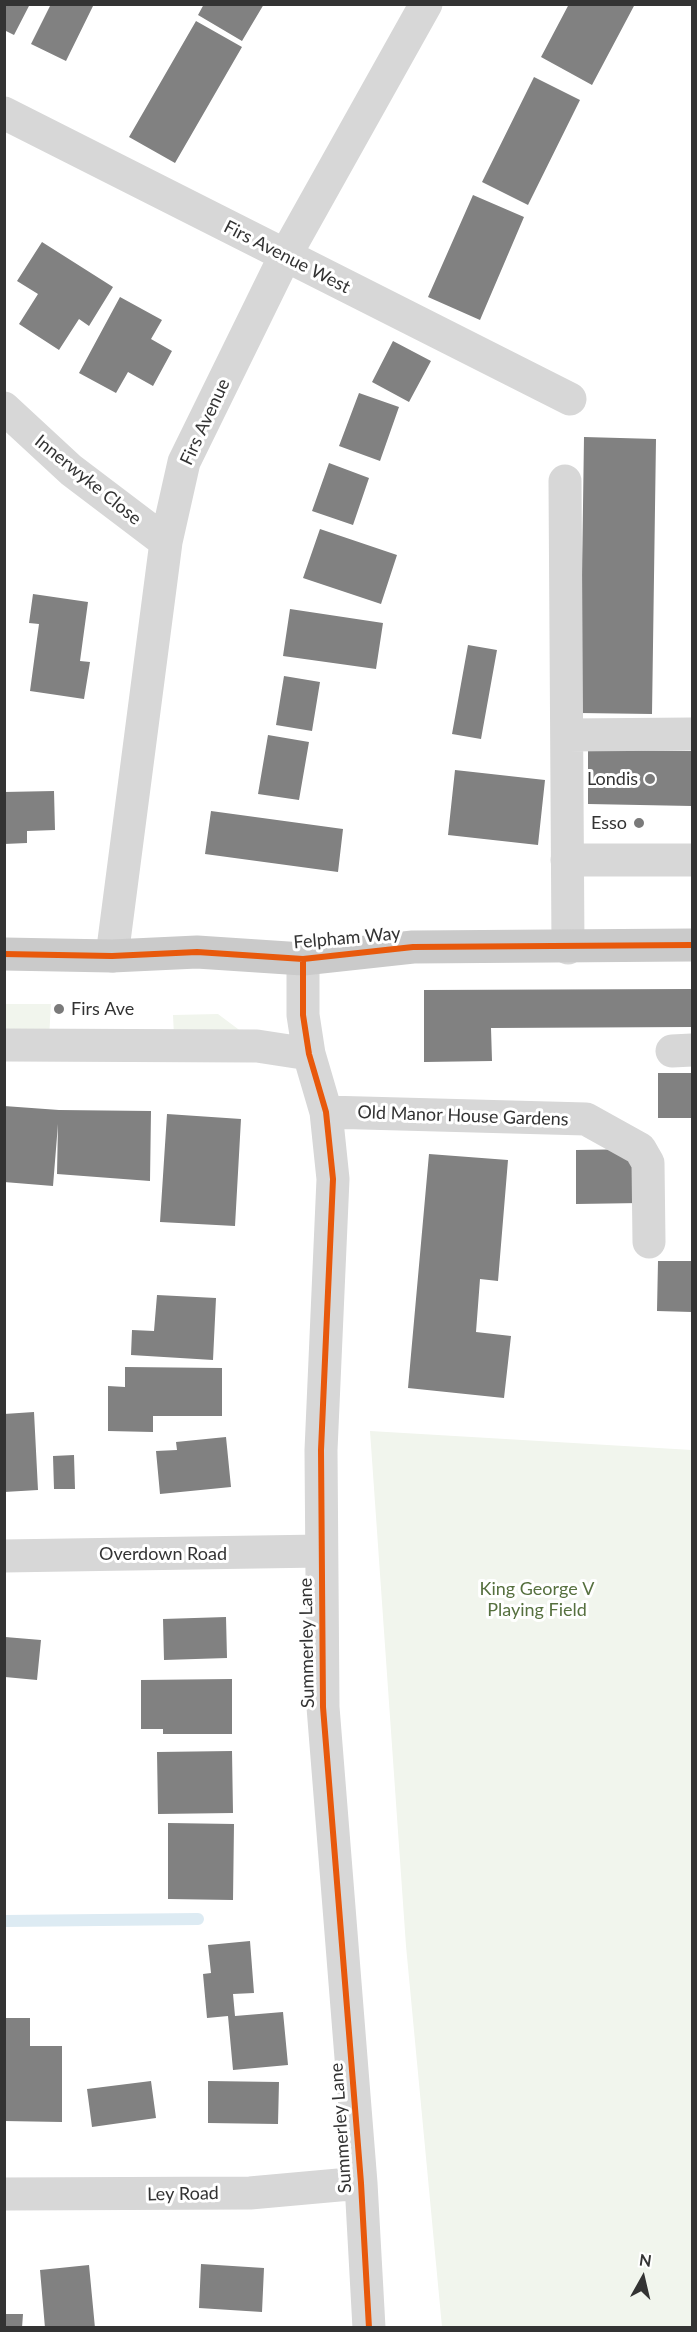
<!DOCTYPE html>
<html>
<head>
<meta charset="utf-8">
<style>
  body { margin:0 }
  #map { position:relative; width:697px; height:2332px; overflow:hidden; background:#fff; font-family:Lato,sans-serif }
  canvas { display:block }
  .frame { position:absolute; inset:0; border:6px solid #333; pointer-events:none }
  .north { position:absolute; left:613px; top:2248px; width:60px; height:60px; -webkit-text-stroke:4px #fff; paint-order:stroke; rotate:8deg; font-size:16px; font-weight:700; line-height:24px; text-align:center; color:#333 }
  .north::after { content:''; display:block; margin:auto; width:21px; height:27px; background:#333; clip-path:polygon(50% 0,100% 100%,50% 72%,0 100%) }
</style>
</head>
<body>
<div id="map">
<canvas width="697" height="2332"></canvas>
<div class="frame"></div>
<div class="north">N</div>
</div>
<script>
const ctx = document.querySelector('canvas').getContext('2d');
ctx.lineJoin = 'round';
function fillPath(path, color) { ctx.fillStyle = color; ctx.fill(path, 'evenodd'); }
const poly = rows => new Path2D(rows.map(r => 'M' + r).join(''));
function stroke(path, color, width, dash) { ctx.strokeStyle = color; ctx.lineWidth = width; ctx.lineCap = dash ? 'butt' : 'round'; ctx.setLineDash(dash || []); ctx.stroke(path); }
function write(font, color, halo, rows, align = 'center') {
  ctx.font = font + ' Lato,sans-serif'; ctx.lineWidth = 6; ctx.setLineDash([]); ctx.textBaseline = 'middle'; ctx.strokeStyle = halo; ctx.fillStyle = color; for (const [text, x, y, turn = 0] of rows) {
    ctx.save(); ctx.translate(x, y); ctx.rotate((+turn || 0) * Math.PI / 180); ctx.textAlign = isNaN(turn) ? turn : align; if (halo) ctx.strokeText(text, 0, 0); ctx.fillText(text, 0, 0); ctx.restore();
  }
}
const green = poly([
  [4,1004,51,1004,49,1038,5,1038],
  [218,1014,246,1035,174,1036,173,1015],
  [370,1431,692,1450,692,2327,442,2327,406,1946]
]);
const stream = poly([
  [4,1921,198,1919]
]);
const building = poly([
  [4,4,30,4,14,35,4,30],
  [51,4,94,4,66,61,31,44],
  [204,4,264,4,242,41,198,15],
  [569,4,635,4,592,85,541,57],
  [196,21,242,47,175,163,129,137],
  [534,77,580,100,528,205,482,182],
  [473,195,524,217,480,320,428,297],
  [42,242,113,287,89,326,79,319,59,350,19,324,38,294,17,281],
  [120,297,162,320,151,339,172,351,153,386,128,372,116,393,79,373],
  [393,341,431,361,409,402,372,382],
  [359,393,399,407,380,461,339,446],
  [584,437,656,439,652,714,580,713],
  [329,463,369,478,353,525,312,511],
  [320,529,397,555,381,604,303,578],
  [33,594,88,602,80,661,90,662,84,699,30,691,39,624,29,623],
  [290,609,383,623,376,669,283,656],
  [468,645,497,650,481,739,452,734],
  [284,676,320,682,312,731,276,725],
  [268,735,309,742,299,800,258,794],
  [588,750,691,751,692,806,588,804],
  [455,770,545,780,538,845,448,835],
  [54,791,55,830,27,831,27,843,4,844,4,792],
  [211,811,343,829,338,872,205,854],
  [692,989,692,1027,491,1028,492,1061,424,1062,424,990],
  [658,1073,692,1073,692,1118,658,1118],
  [4,1106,59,1110,151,1111,150,1181,57,1174,58,1124,53,1186,4,1182],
  [167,1114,241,1119,235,1226,160,1222],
  [640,1149,641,1203,576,1204,576,1150],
  [429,1154,508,1160,498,1281,480,1279,476,1332,511,1336,504,1398,408,1388],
  [658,1261,692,1261,692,1312,657,1311],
  [157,1295,216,1298,213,1360,131,1355,132,1330,154,1331],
  [125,1367,222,1368,222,1416,153,1416,153,1432,108,1431,108,1386,125,1387],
  [34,1412,38,1490,4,1492,4,1414],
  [226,1437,231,1487,160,1494,156,1451,177,1450,176,1442],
  [74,1455,75,1489,54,1489,53,1456],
  [226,1617,227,1658,164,1660,163,1619],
  [5,1637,41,1640,37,1680,5,1677],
  [232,1679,232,1734,163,1734,163,1729,141,1729,141,1680],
  [232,1751,233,1813,158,1814,157,1752],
  [168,1823,234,1824,233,1900,168,1899],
  [250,1941,254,1993,233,1994,235,2016,283,2012,288,2065,233,2070,228,2016,207,2018,203,1974,211,1973,208,1945],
  [4,2018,30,2018,30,2046,62,2046,62,2122,4,2121],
  [151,2081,156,2118,92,2127,87,2089],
  [208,2081,279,2082,278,2124,208,2123],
  [201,2264,264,2268,262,2312,199,2308],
  [89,2265,95,2328,45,2328,40,2270],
  [4,2314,23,2314,22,2328,4,2328]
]);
const minor = poly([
  [4,113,570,399],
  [4,408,71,470,166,542],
  [565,481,568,948],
  [567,735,692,734],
  [567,860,692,860],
  [112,956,166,542,184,462,285,256,426,4],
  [303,959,303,1015,309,1054,326,1112,333,1179,321,1450,323,1707,361,2183,369,2328],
  [4,1045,257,1046,309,1054],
  [672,1051,692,1050],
  [326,1112,586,1119,640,1149,648,1163,649,1242],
  [4,1556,321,1551],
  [4,2194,250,2193,361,2183]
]);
const major = poly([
  [4,954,112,956,197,952,303,959,413,947,692,945]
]);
const cycleway = poly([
  [4,954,112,956,197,952,303,959,413,947,692,945],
  [303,959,303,1015,309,1054,326,1112,333,1179,321,1450,323,1707,361,2183,369,2328]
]);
const markers = [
  [650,779,6,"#7a7a7a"],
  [639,823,6,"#7a7a7a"],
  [59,1009,6,"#7a7a7a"]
];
const streetNames = [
  ["Firs Avenue West",287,257,27],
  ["Firs Avenue",205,422,-65],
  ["Innerwyke Close",88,480,39],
  ["Felpham Way",347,938,-5],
  ["Old Manor House Gardens",463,1116,2],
  ["Overdown Road",163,1554],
  ["Summerley Lane",307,1643,-91],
  ["Summerley Lane",341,2128,-94],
  ["Ley Road",183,2194,-1]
];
const poiNames = [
  ["Londis",638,779],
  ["Esso",627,823],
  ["Firs Ave",71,1009,"left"]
];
const parkNames = [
  ["King George V",537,1589],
  ["Playing Field",537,1610]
];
fillPath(green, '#f1f5ed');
stroke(stream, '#ddebf3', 12);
fillPath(building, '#818181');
stroke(minor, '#d7d7d7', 33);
stroke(major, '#cacaca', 33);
stroke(cycleway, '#e8590c', 6);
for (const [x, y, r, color] of markers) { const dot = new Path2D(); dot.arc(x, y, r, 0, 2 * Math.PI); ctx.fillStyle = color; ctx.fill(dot); stroke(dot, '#fff', 2); }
write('18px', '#333', '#fff', streetNames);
write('18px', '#333', '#fff', poiNames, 'right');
write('18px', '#56703f', '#fff', parkNames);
</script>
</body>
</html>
